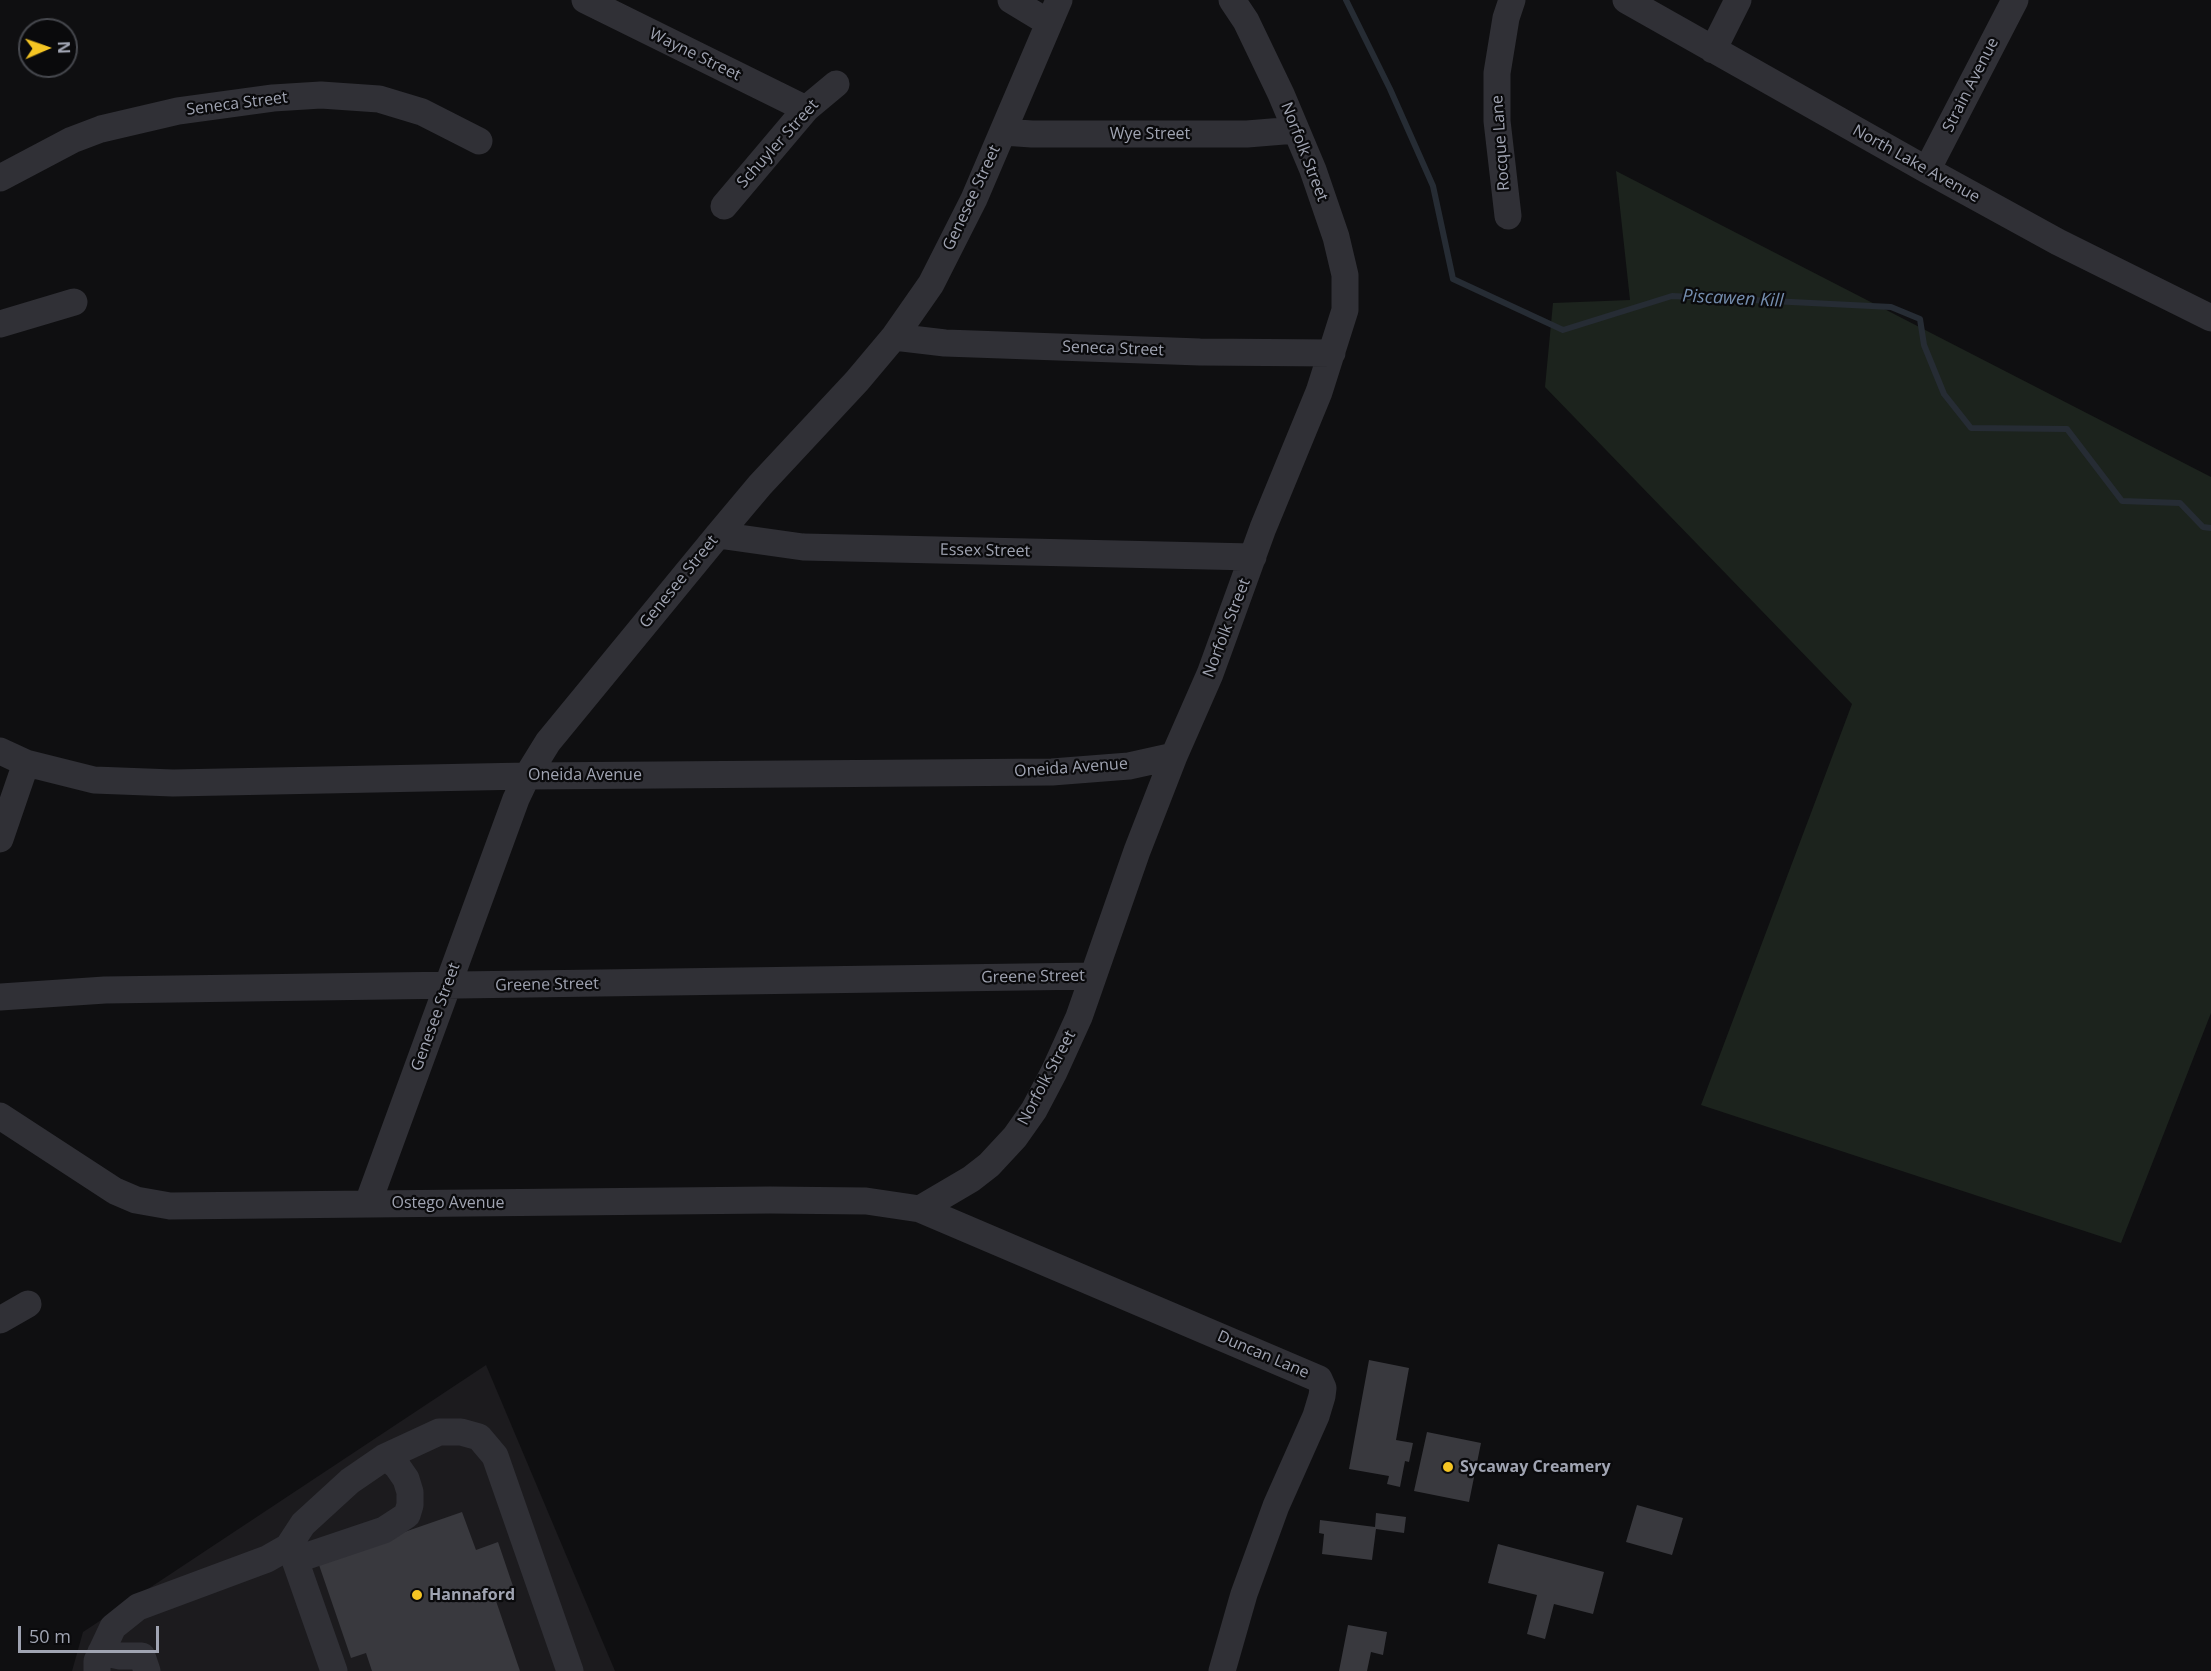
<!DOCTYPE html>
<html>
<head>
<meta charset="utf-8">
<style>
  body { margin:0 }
  #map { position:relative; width:2211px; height:1671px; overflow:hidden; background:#0f0f11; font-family:"Open Sans",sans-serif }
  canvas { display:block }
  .north { position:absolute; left:18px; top:18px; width:60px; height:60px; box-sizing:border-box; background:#0a0a0c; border:2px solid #46484e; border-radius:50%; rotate:88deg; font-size:16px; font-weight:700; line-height:24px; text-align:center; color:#a0a4b2 }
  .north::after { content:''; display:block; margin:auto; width:21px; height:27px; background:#f5c523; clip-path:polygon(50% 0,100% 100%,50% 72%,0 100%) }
  .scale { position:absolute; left:18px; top:1626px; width:141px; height:27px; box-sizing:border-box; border:3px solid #a0a4b2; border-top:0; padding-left:8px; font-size:18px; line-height:21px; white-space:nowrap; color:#a0a4b2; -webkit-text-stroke:4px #0a0a0c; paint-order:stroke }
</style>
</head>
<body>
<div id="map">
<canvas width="2211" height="1671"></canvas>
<div class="north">N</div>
<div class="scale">50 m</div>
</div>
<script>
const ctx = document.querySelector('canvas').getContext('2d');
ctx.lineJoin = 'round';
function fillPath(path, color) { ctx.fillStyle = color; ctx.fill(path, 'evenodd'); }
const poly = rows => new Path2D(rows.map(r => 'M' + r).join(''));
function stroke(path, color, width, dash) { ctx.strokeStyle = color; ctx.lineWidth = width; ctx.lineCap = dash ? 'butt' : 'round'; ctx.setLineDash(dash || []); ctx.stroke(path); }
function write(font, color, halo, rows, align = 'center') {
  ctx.font = font + ' "Open Sans",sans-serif'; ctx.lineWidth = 4.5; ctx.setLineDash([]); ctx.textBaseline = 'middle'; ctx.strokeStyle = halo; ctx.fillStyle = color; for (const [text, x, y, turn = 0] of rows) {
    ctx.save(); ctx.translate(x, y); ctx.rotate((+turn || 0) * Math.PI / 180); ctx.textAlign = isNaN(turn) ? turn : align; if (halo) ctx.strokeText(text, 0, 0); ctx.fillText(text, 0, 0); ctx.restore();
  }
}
const built = poly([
  [486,1365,615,1671,72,1671,83,1632]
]);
const green = poly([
  [1616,171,2211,477,2211,1013,2121,1243,1701,1105,1852,704,1545,387,1553,303,1630,300]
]);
const stream = poly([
  [1346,0,1390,89,1433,186,1453,279,1563,330,1672,296,1891,307,1920,319,1924,345,1944,394,1971,428,2067,429,2122,501,2180,503,2203,527,2211,528]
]);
const building = poly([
  [1369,1360,1409,1368,1396,1440,1413,1443,1409,1462,1405,1461,1400,1487,1387,1484,1389,1476,1349,1469],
  [1427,1432,1481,1443,1469,1502,1414,1491],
  [1637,1505,1683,1518,1672,1555,1626,1542],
  [462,1512,476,1550,498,1542,515,1592,495,1598,520,1671,372,1671,366,1653,351,1658,318,1562],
  [1376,1513,1406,1517,1404,1533,1376,1529,1372,1560,1322,1554,1324,1534,1319,1533,1320,1520,1375,1527],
  [1498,1544,1604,1572,1593,1614,1554,1604,1545,1639,1527,1634,1537,1595,1488,1583],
  [1348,1625,1387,1632,1383,1655,1371,1652,1367,1671,1339,1671]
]);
const minor = poly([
  [585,0,806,109],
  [1011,0,1049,23],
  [1626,0,1927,170,2058,242,2211,318],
  [1713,50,1738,0],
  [1003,132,1032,134,1247,134,1296,130],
  [1927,170,2015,0],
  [0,178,72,140,101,129,178,111,273,98,321,95,379,99,422,112,479,141],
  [724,206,806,109,836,84],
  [1508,216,1497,121,1497,73,1506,18,1512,0],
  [0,324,74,302],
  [894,337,945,343,1200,352,1332,353],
  [718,535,803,547,1253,557],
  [0,751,26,763,94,780,173,783,527,776,1052,772,1129,766,1174,756],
  [0,839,26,763],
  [0,997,105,990,1093,976],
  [0,1116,115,1191,136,1200,170,1206,770,1200,866,1201,920,1209,1319,1379,1323,1388,1322,1396,1316,1416,1276,1506,1244,1594,1222,1671],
  [368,1203,516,799,527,776,548,742,718,535,760,485,857,381,894,337,931,284,974,199,1059,0],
  [920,1209,971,1179,989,1165,1015,1137,1034,1110,1054,1072,1079,1017,1137,851,1174,756,1210,674,1263,528,1319,392,1345,310,1345,275,1336,237,1313,170,1281,94,1246,21,1232,0],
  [0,1320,28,1304],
  [288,1547,303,1524,350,1481,385,1457,439,1432,461,1432,479,1437,495,1456,570,1671],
  [295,1560,384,1530,407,1515,410,1505,410,1492,406,1479,397,1466,386,1457],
  [101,1652,120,1656,142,1656,147,1671],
  [97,1671,97,1661,113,1627,138,1607,267,1559,288,1547,295,1560,334,1671]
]);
const markers = [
  [1448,1467,6,"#f5c523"],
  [417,1595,6,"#f5c523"]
];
const streetNames = [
  ["Wayne Street",695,55,26],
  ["Strain Avenue",1971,85,-63],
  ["Seneca Street",237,104,-7],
  ["Wye Street",1150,134],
  ["Rocque Lane",1501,143,-94],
  ["Schuyler Street",778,144,-48],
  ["Norfolk Street",1304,152,69],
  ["North Lake Avenue",1916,164,29],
  ["Genesee Street",972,198,-65],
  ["Seneca Street",1113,349,2],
  ["Essex Street",985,551,1],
  ["Genesee Street",679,582,-51],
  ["Norfolk Street",1227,628,-69],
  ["Oneida Avenue",1071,768,-4],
  ["Oneida Avenue",585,775],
  ["Greene Street",1033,977,-1],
  ["Greene Street",547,985,-1],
  ["Genesee Street",436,1017,-70],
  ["Norfolk Street",1047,1078,-62],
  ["Ostego Avenue",448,1203],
  ["Duncan Lane",1263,1355,23]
];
const poiNames = [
  ["Sycaway Creamery",1460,1467],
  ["Hannaford",429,1595]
];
const waterNames = [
  ["Piscawen Kill",1733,299,3]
];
fillPath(built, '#1c1b1e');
fillPath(green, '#1c231d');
stroke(stream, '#262c34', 6);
fillPath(building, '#39393e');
stroke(minor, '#303036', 27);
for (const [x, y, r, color] of markers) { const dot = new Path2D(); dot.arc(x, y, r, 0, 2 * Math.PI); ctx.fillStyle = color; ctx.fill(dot); stroke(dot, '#0a0a0c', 2); }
write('16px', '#a0a4b2', '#0a0a0c', streetNames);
write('bold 16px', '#a0a4b2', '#0a0a0c', poiNames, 'left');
write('italic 18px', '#758eaf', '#0a0a0c', waterNames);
</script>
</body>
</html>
